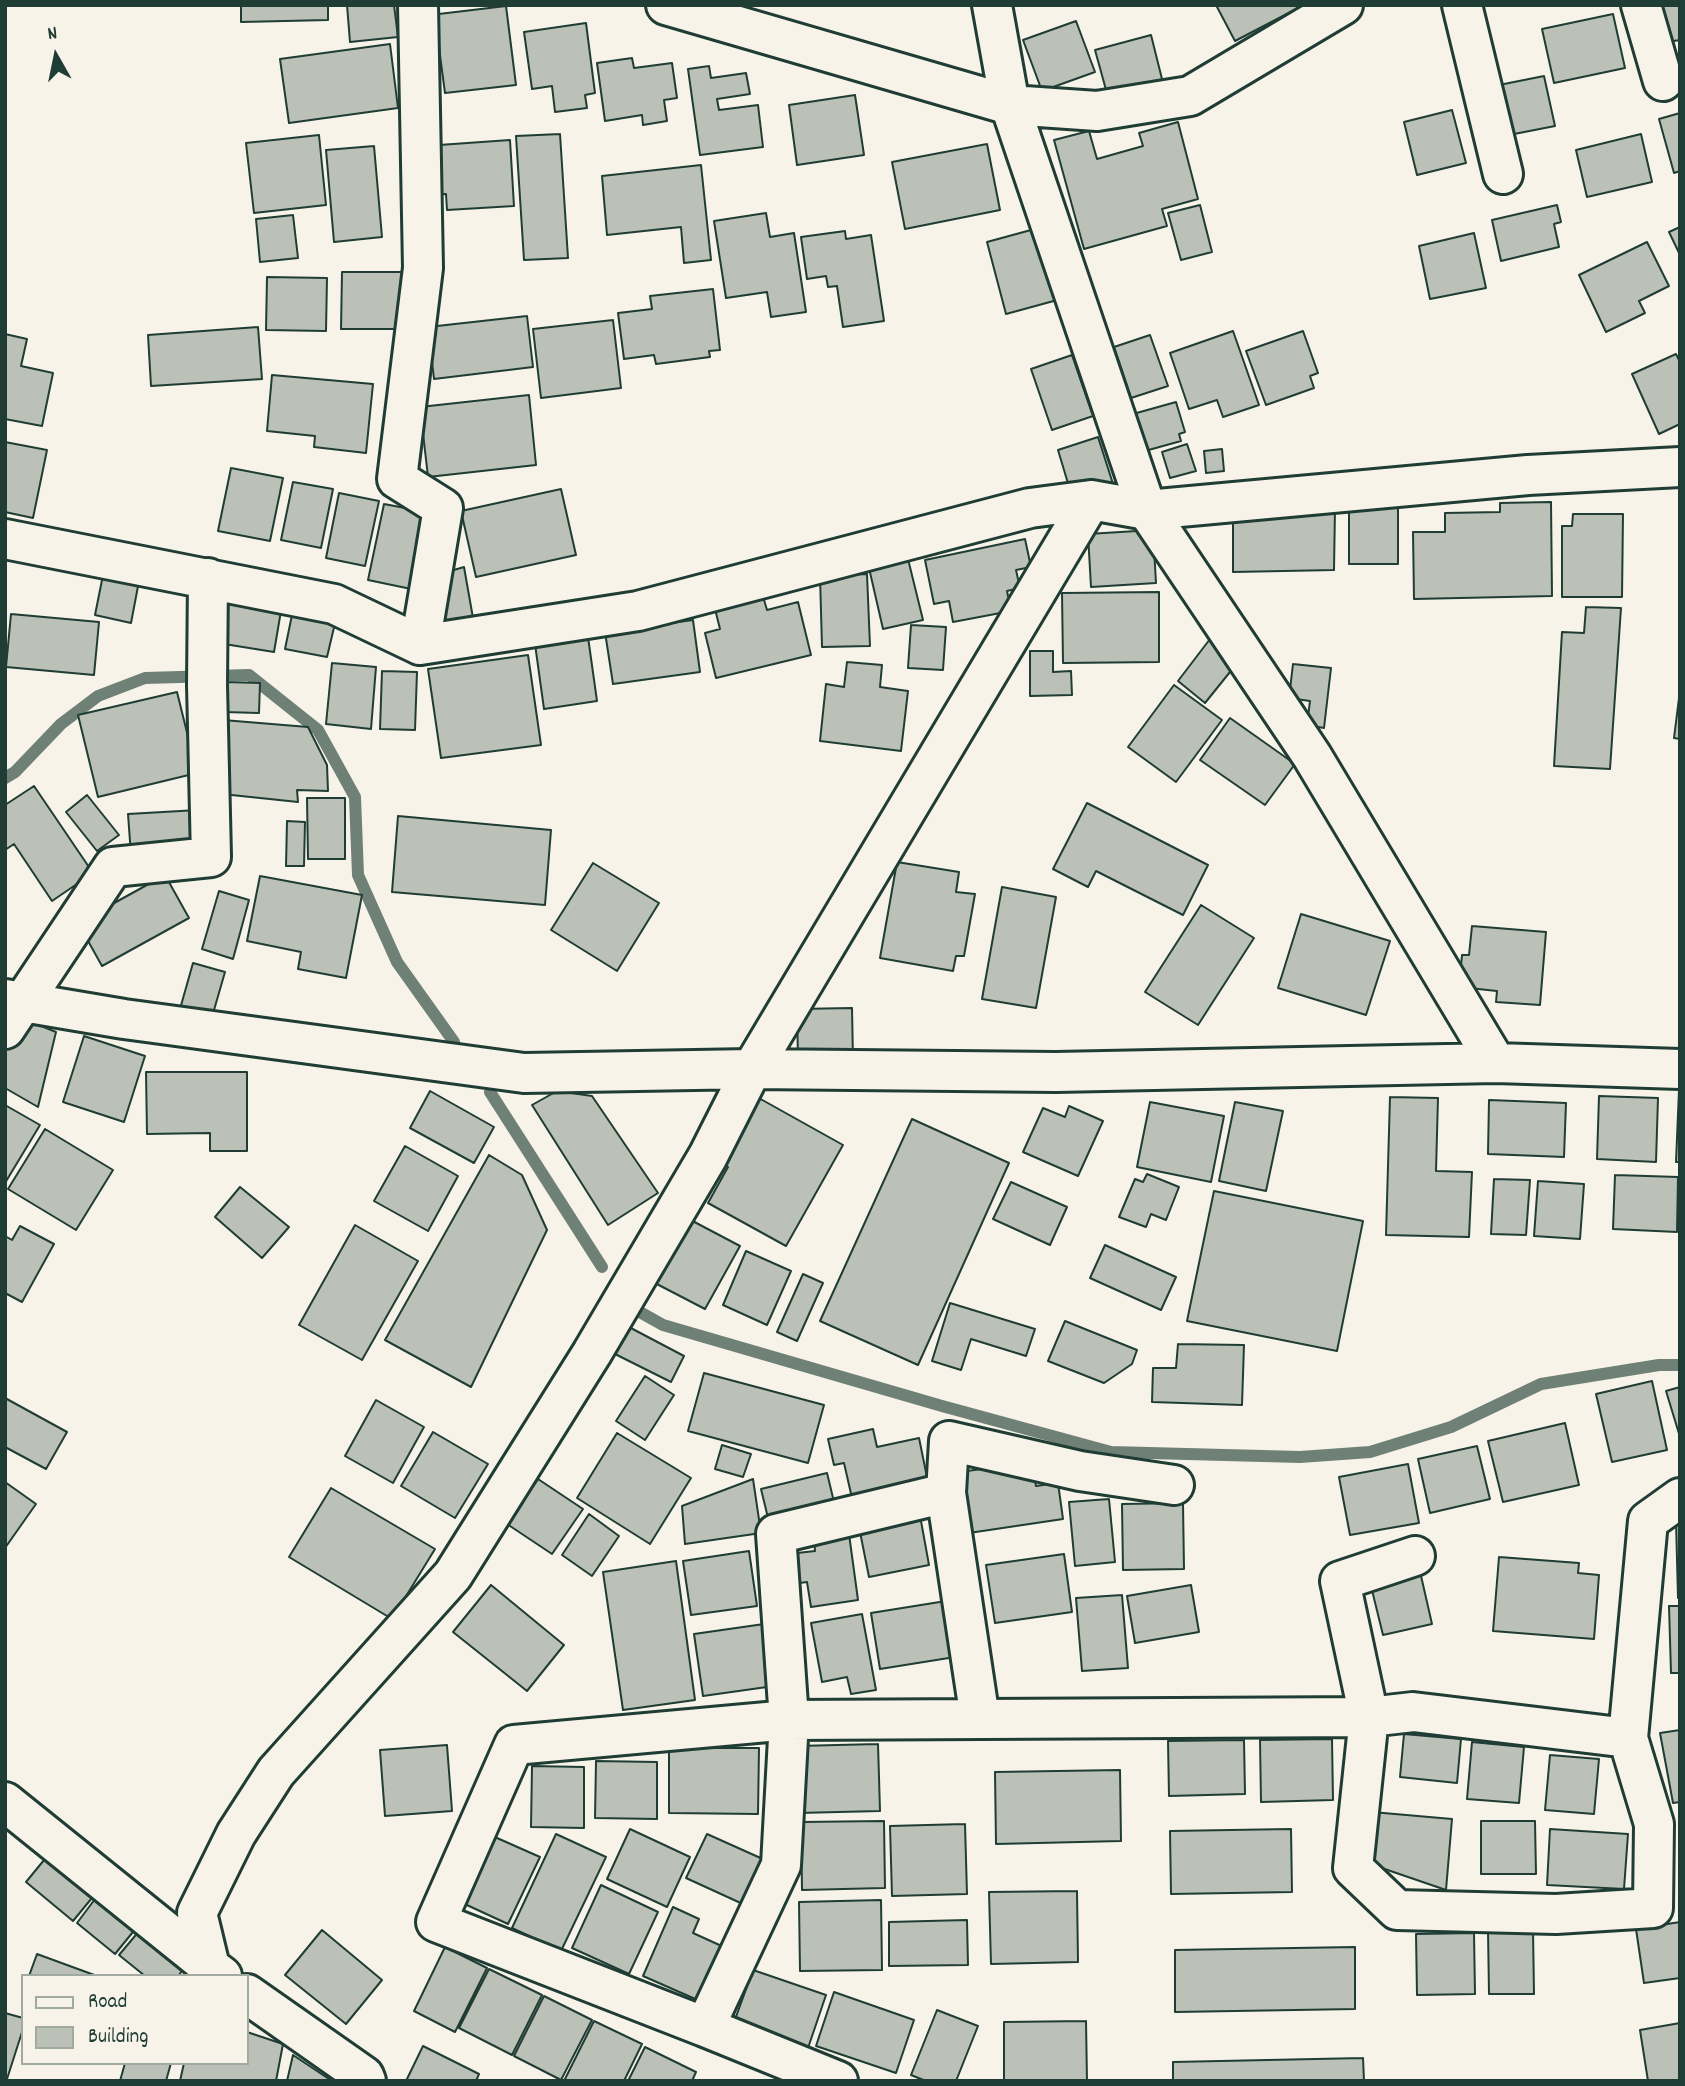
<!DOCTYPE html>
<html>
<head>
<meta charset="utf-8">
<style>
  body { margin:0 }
  #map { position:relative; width:1685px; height:2086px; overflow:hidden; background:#f7f3e8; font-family:Dekko,sans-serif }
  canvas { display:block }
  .frame { position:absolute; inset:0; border:7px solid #1f3d34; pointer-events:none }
  .legend { position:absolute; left:21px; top:1974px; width:228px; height:91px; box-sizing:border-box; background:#f7f3e8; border:2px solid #a1aaa0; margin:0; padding:9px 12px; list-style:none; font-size:21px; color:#1f3d34 }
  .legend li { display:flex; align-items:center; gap:14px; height:35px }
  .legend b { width:35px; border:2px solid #a1aaa0 }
  .north { position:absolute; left:21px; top:21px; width:70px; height:70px; -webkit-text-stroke:5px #f7f3e8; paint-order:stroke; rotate:351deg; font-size:19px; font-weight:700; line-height:28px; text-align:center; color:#1f3d34 }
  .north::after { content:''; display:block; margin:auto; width:24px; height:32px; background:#1f3d34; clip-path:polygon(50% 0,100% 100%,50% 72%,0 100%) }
</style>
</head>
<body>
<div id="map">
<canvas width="1685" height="2086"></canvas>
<div class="frame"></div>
<ul class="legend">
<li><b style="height:9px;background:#f7f3e8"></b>Road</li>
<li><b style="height:19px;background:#bbc1b6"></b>Building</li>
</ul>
<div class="north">N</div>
</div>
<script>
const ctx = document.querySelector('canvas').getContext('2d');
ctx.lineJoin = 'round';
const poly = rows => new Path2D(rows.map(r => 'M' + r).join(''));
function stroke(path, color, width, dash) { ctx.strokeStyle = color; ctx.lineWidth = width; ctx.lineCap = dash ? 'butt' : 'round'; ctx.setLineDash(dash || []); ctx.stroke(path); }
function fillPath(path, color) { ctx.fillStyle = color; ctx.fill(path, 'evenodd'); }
const stream = poly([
  [5,778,15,772,61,724,98,696,145,678,249,675,318,730,355,797,358,875,397,962,454,1042],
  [490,1092,602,1267],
  [638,1311,663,1325,942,1406,1111,1452,1300,1457,1370,1452,1451,1427,1541,1384,1659,1365,1680,1365]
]);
const building = poly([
  [241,5,328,5,328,20,241,22,241,5],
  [347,5,394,5,398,37,350,42,347,5],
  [1216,5,1304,5,1235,41,1216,5],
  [1660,5,1680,5,1680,40,1668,42,1660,5],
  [506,6,516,85,445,93,439,48,426,50,422,16,506,6],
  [1613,14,1625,68,1554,83,1542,29,1613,14],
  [1076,21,1095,72,1042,91,1023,40,1076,21],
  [586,23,595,93,585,95,587,108,555,112,552,86,532,89,524,32,586,23],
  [1151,35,1163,83,1108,97,1095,50,1151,35],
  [390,44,398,108,289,123,280,59,390,44],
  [632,58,634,68,672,63,677,98,664,100,667,121,643,125,642,115,605,121,597,63,632,58],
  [709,66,711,78,746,73,750,94,717,99,719,110,758,105,763,147,700,155,688,69,709,66],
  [1544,76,1555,126,1509,135,1499,85,1544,76],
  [855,95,864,155,797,165,789,105,855,95],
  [1452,110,1466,163,1417,175,1404,122,1452,110],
  [1680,113,1680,171,1674,173,1659,119,1680,113],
  [1178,122,1198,199,1162,209,1167,226,1084,249,1054,140,1089,131,1097,159,1143,146,1139,133,1178,122],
  [560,134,568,258,524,260,516,136,560,134],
  [1641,134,1652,182,1587,197,1576,150,1641,134],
  [319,135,326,205,254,213,246,143,319,135],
  [510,140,514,206,447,210,446,194,430,195,439,145,510,140],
  [987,144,1000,210,905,229,892,162,987,144],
  [374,146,382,237,334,242,326,150,374,146],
  [701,165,711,260,684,263,681,227,607,235,602,176,701,165],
  [1200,205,1212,252,1181,260,1168,213,1200,205],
  [1557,205,1561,222,1554,224,1559,247,1501,261,1492,220,1557,205],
  [766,213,770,237,794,233,806,312,771,317,767,292,726,298,714,221,766,213],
  [293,215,298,258,260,262,256,219,293,215],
  [1042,227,1061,299,1006,314,987,242,1042,227],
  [1680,227,1680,255,1669,232,1680,227],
  [845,231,846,239,871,235,884,321,843,327,837,286,828,287,826,276,807,279,801,237,845,231],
  [1474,233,1486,288,1430,299,1419,246,1474,233],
  [1647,242,1669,286,1639,301,1645,313,1606,332,1579,275,1647,242],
  [342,272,404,272,405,329,341,329,342,272],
  [267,277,327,278,326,331,266,330,267,277],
  [713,289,720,350,709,351,710,357,656,364,654,355,624,359,618,313,652,309,650,296,713,289],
  [527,316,533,367,434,379,428,327,527,316],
  [613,320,621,388,541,398,533,329,613,320],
  [258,327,262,379,151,386,148,335,258,327],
  [1233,331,1259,405,1223,417,1217,400,1189,409,1170,353,1233,331],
  [1303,331,1318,373,1310,376,1314,388,1266,405,1246,351,1303,331],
  [5,334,27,339,21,366,53,373,42,426,5,419,5,334],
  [1150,335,1168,386,1131,398,1114,347,1150,335],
  [1676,354,1680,362,1680,424,1659,434,1632,374,1676,354],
  [1072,355,1093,416,1052,430,1031,369,1072,355],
  [272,375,373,384,366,453,314,447,315,436,267,431,272,375],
  [529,395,536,465,428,477,420,407,529,395],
  [1176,402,1185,432,1179,434,1181,441,1145,451,1133,414,1176,402],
  [1098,437,1114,487,1073,500,1058,450,1098,437],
  [5,442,47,450,33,518,5,512,5,442],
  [1187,444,1196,471,1170,478,1162,452,1187,444],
  [1222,449,1224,471,1206,473,1204,451,1222,449],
  [231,468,283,478,270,541,218,531,231,468],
  [293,482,333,489,321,548,281,540,293,482],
  [561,489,576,555,476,577,461,511,561,489],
  [339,493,379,501,365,566,326,558,339,493],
  [1551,502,1552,596,1414,599,1413,532,1445,532,1445,513,1500,512,1500,503,1551,502],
  [384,504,432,513,416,590,368,580,384,504],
  [1349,505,1398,506,1398,564,1349,564,1349,505],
  [1335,508,1334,570,1233,572,1233,514,1335,508],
  [1573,514,1623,514,1622,597,1562,597,1562,526,1572,526,1573,514],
  [1153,530,1156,583,1091,587,1088,534,1153,530],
  [1025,539,1031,567,1016,570,1020,588,1007,591,1011,611,953,622,949,601,934,604,925,560,1025,539],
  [908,559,923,620,883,629,869,568,908,559],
  [464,567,473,618,436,623,440,574,464,567],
  [867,574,870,646,822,647,820,576,867,574],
  [103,575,139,581,131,623,95,615,103,575],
  [1159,592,1159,662,1063,663,1062,593,1159,592],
  [762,593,767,610,798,602,811,655,716,678,705,633,720,629,714,605,762,593],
  [226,596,282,605,274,652,218,643,226,596],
  [1586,607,1621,608,1610,769,1554,766,1562,632,1584,633,1586,607],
  [293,610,336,619,327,657,285,649,293,610],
  [11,614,99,622,94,675,6,667,11,614],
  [693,620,700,672,613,684,605,632,693,620],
  [911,625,946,627,943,670,908,668,911,625],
  [588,637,597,701,544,709,535,644,588,637],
  [1210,639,1238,662,1205,703,1178,681,1210,639],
  [1030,651,1053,651,1053,672,1071,671,1072,695,1030,696,1030,651],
  [528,655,541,745,441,758,428,669,528,655],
  [847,662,882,665,880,687,908,691,901,751,820,741,826,684,844,687,847,662],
  [332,663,376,667,371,729,326,724,332,663],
  [1293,664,1331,668,1324,728,1307,725,1310,701,1289,698,1293,664],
  [382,671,417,672,415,730,380,729,382,671],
  [225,682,260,683,259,713,224,712,225,682],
  [1174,685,1222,720,1176,782,1128,747,1174,685],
  [1680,690,1680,739,1674,738,1680,690],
  [177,692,197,773,98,797,78,715,177,692],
  [1230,718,1295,764,1265,805,1200,760,1230,718],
  [223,720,308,727,327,765,328,791,297,790,298,802,222,794,223,720],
  [34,786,93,873,52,901,14,844,5,850,5,805,34,786],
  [87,795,119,835,97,851,66,812,87,795],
  [307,798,345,798,345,859,308,859,307,798],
  [1087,803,1208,865,1183,915,1096,871,1088,887,1053,869,1087,803],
  [198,810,201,850,131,855,128,814,198,810],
  [398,816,551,830,545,905,392,892,398,816],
  [287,821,305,822,304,866,286,866,287,821],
  [897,862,959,872,956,892,975,894,964,956,956,956,953,971,880,958,897,862],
  [593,863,659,903,617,971,551,930,593,863],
  [165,875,189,918,102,966,78,923,165,875],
  [260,876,362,895,346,978,298,969,301,952,247,941,260,876],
  [1002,887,1056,897,1036,1008,982,999,1002,887],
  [219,891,249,900,233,959,202,949,219,891],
  [1201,905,1254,938,1198,1025,1145,992,1201,905],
  [1301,914,1390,941,1366,1015,1278,988,1301,914],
  [1472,926,1546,932,1540,1005,1496,1002,1497,991,1459,987,1462,955,1469,955,1472,926],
  [193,963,225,972,212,1017,180,1009,193,963],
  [852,1008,853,1060,798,1060,797,1009,852,1008],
  [24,1019,56,1032,38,1107,5,1088,5,1051,24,1019],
  [84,1036,145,1056,124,1122,63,1102,84,1036],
  [146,1072,247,1072,247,1151,210,1151,210,1133,147,1134,146,1072],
  [1679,1090,1680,1091,1680,1162,1676,1162,1679,1090],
  [430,1091,494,1127,474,1163,410,1128,430,1091],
  [557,1091,592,1096,658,1193,608,1225,532,1105,557,1091],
  [1599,1096,1658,1098,1656,1162,1597,1159,1599,1096],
  [757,1097,843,1145,786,1246,708,1203,728,1167,720,1162,757,1097],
  [1390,1097,1438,1098,1436,1171,1472,1172,1469,1237,1386,1235,1390,1097],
  [1489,1100,1566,1103,1564,1157,1488,1154,1489,1100],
  [1150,1102,1224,1116,1211,1182,1137,1167,1150,1102],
  [1235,1102,1283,1111,1266,1191,1219,1181,1235,1102],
  [5,1105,40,1125,5,1183,5,1105],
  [1069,1106,1103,1121,1078,1176,1023,1152,1043,1108,1065,1117,1069,1106],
  [912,1119,1009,1163,918,1365,820,1321,912,1119],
  [45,1129,113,1170,76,1230,8,1189,45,1129],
  [405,1146,458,1176,428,1231,374,1201,405,1146],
  [489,1155,522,1175,547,1230,471,1387,385,1340,489,1155],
  [1147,1174,1179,1187,1166,1220,1151,1214,1146,1227,1119,1217,1135,1179,1143,1182,1147,1174],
  [1615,1175,1678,1177,1677,1232,1613,1229,1615,1175],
  [1494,1179,1530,1180,1526,1235,1491,1234,1494,1179],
  [1538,1181,1584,1184,1580,1239,1534,1236,1538,1181],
  [1011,1182,1067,1207,1050,1245,993,1219,1011,1182],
  [240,1187,289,1227,262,1258,215,1217,240,1187],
  [1214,1191,1363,1221,1337,1351,1187,1321,1214,1191],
  [685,1217,740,1246,705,1309,651,1281,685,1217],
  [355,1225,418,1261,362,1360,299,1325,355,1225],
  [20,1226,54,1244,22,1302,5,1293,5,1236,12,1240,20,1226],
  [1105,1245,1176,1277,1161,1310,1090,1278,1105,1245],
  [746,1251,791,1271,767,1325,723,1305,746,1251],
  [803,1274,823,1283,797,1341,777,1332,803,1274],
  [950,1303,1035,1329,1026,1356,971,1339,961,1370,932,1361,950,1303],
  [1065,1321,1137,1350,1132,1364,1104,1383,1048,1361,1065,1321],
  [627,1326,684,1356,671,1382,613,1353,627,1326],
  [1178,1344,1244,1345,1242,1405,1152,1402,1153,1368,1176,1368,1178,1344],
  [704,1373,824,1405,808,1463,688,1431,704,1373],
  [645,1376,674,1395,645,1440,616,1421,645,1376],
  [1652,1381,1667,1450,1612,1462,1596,1394,1652,1381],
  [1680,1387,1680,1437,1666,1391,1680,1387],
  [5,1398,67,1432,46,1469,5,1447,5,1398],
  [376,1400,424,1427,393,1483,345,1456,376,1400],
  [1565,1423,1579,1485,1503,1502,1488,1441,1565,1423],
  [873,1429,877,1447,919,1438,928,1482,852,1498,844,1463,834,1465,828,1439,873,1429],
  [433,1432,488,1464,455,1518,401,1486,433,1432],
  [617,1433,691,1478,650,1544,577,1498,617,1433],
  [722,1445,751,1454,743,1477,715,1469,722,1445],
  [1477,1446,1490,1499,1430,1513,1418,1459,1477,1446],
  [1017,1464,1019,1477,1034,1474,1036,1486,1058,1483,1063,1519,969,1533,960,1472,1017,1464],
  [1408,1464,1419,1523,1350,1535,1339,1477,1408,1464],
  [827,1473,835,1506,769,1522,761,1489,827,1473],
  [538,1479,583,1509,552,1554,507,1524,538,1479],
  [753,1479,761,1533,685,1544,682,1506,753,1479],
  [5,1482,36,1504,5,1548,5,1482],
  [331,1488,435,1549,392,1619,289,1557,331,1488],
  [1109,1499,1115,1562,1075,1566,1069,1502,1109,1499],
  [1183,1503,1184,1569,1123,1570,1122,1504,1183,1503],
  [919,1510,929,1565,869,1577,858,1522,919,1510],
  [589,1514,619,1536,592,1576,562,1555,589,1514],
  [1676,1521,1680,1521,1680,1598,1678,1598,1676,1521],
  [849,1534,858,1600,811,1607,807,1582,792,1584,788,1554,815,1551,814,1539,849,1534],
  [749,1551,757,1606,691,1615,683,1561,749,1551],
  [1064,1554,1072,1612,995,1623,986,1565,1064,1554],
  [1499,1557,1579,1563,1578,1573,1599,1575,1594,1639,1493,1631,1499,1557],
  [676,1561,695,1700,623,1710,603,1572,676,1561],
  [1419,1567,1432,1624,1383,1635,1369,1578,1419,1567],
  [491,1585,564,1645,527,1691,453,1632,491,1585],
  [1191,1585,1199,1632,1135,1643,1127,1596,1191,1585],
  [1122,1595,1128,1668,1082,1671,1076,1598,1122,1595],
  [946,1601,955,1657,880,1669,871,1613,946,1601],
  [1669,1606,1680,1606,1680,1673,1671,1673,1669,1606],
  [862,1614,876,1690,851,1694,847,1677,822,1682,811,1623,862,1614],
  [764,1624,774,1686,703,1696,694,1634,764,1624],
  [1680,1730,1680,1802,1673,1803,1660,1733,1680,1730],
  [1404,1734,1461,1739,1457,1783,1400,1777,1404,1734],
  [1332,1739,1333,1800,1261,1802,1260,1740,1332,1739],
  [1244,1740,1245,1794,1169,1796,1168,1741,1244,1740],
  [1472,1742,1524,1747,1519,1803,1467,1799,1472,1742],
  [878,1744,880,1811,798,1813,797,1746,878,1744],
  [447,1745,452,1811,385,1816,380,1750,447,1745],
  [669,1748,759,1748,758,1814,669,1813,669,1748],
  [1550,1755,1599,1759,1594,1814,1545,1810,1550,1755],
  [596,1761,657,1762,657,1819,595,1818,596,1761],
  [532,1766,584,1767,584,1828,531,1827,532,1766],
  [1120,1770,1121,1841,996,1844,995,1772,1120,1770],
  [1372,1812,1452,1819,1446,1890,1373,1865,1372,1812],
  [884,1821,885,1888,802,1890,801,1822,884,1821],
  [1481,1821,1535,1821,1536,1874,1481,1874,1481,1821],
  [965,1824,967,1894,892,1896,890,1826,965,1824],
  [630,1829,690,1857,667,1907,607,1879,630,1829],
  [1291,1829,1292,1892,1171,1894,1170,1831,1291,1829],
  [1550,1829,1628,1834,1624,1889,1547,1885,1550,1829],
  [488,1834,540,1857,508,1924,456,1900,488,1834],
  [556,1834,606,1857,561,1951,512,1928,556,1834],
  [707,1834,765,1860,745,1905,686,1878,707,1834],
  [49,1854,96,1893,73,1921,26,1882,49,1854],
  [601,1885,658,1912,629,1974,572,1948,601,1885],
  [1077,1891,1078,1962,991,1964,989,1892,1077,1891],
  [98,1895,137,1927,115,1954,77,1923,98,1895],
  [881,1900,882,1970,800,1971,799,1902,881,1900],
  [673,1907,699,1919,693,1933,726,1948,702,2002,643,1976,673,1907],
  [967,1920,968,1965,889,1966,889,1922,967,1920],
  [1680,1922,1680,1978,1644,1983,1636,1929,1680,1922],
  [140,1930,185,1967,178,1976,145,1976,119,1955,140,1930],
  [322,1930,382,1980,346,2024,285,1975,322,1930],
  [1488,1930,1533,1930,1534,1994,1489,1994,1488,1930],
  [1474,1933,1475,1994,1417,1995,1416,1934,1474,1933],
  [445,1947,487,1968,455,2032,414,2011,445,1947],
  [1355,1947,1355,2009,1175,2012,1175,1950,1355,1947],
  [37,1954,97,1976,29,1976,37,1954],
  [489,1969,542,1995,512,2055,459,2028,489,1969],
  [753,1970,826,1995,807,2051,733,2025,753,1970],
  [834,1992,914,2020,896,2073,816,2046,834,1992],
  [544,1996,592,2020,561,2080,514,2056,544,1996],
  [937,2010,978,2026,956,2081,926,2081,911,2075,937,2010],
  [5,2013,23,2018,23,2029,7,2079,5,2078,5,2013],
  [594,2021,642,2044,624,2081,564,2081,594,2021],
  [1086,2021,1087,2081,1004,2081,1004,2022,1086,2021],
  [1680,2023,1680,2081,1648,2081,1640,2030,1680,2023],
  [247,2032,283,2044,276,2081,180,2081,184,2063,247,2063,247,2032],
  [423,2046,479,2074,476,2081,406,2081,423,2046],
  [645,2047,696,2072,692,2081,628,2081,645,2047],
  [293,2055,332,2081,287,2081,293,2055],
  [1363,2058,1364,2081,1173,2081,1173,2062,1363,2058],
  [125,2063,171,2063,166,2081,120,2081,125,2063]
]);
const minor = poly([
  [418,5,423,268,397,479,443,508,420,645],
  [666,5,1010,105,1097,111,1190,96,1343,5],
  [992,5,1010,105,1147,510,1312,756,1496,1063],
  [1462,5,1503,174],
  [1641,5,1663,81],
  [5,539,334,604,420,645,638,611,1030,508,1091,500,1147,510,1528,475,1680,467],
  [5,999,124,1019,524,1073,752,1069,1056,1072,1496,1063,1680,1069],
  [5,1029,113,867,211,857,207,685,208,578],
  [946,1493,776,1534,789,1720,781,1865,705,2027,436,1922,514,1745,789,1720,1369,1717,1413,1712,1628,1738,1648,1521,1680,1498],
  [1415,1556,1340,1581,1369,1717,1353,1868,1397,1910,1556,1914,1653,1908,1654,1824,1628,1738],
  [980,1719,946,1493,949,1441,1080,1471,1174,1485],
  [5,1802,210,1967],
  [222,1976,210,1967,197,1913,236,1834,276,1772,453,1575,592,1353,708,1156,752,1069,1091,500],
  [247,1994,364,2076,366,2081],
  [705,2027,838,2081]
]);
stroke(stream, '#6f8077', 12);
fillPath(building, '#bbc1b6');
stroke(building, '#1f3d34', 2);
stroke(minor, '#1f3d34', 44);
stroke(minor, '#f7f3e8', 38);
</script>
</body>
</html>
